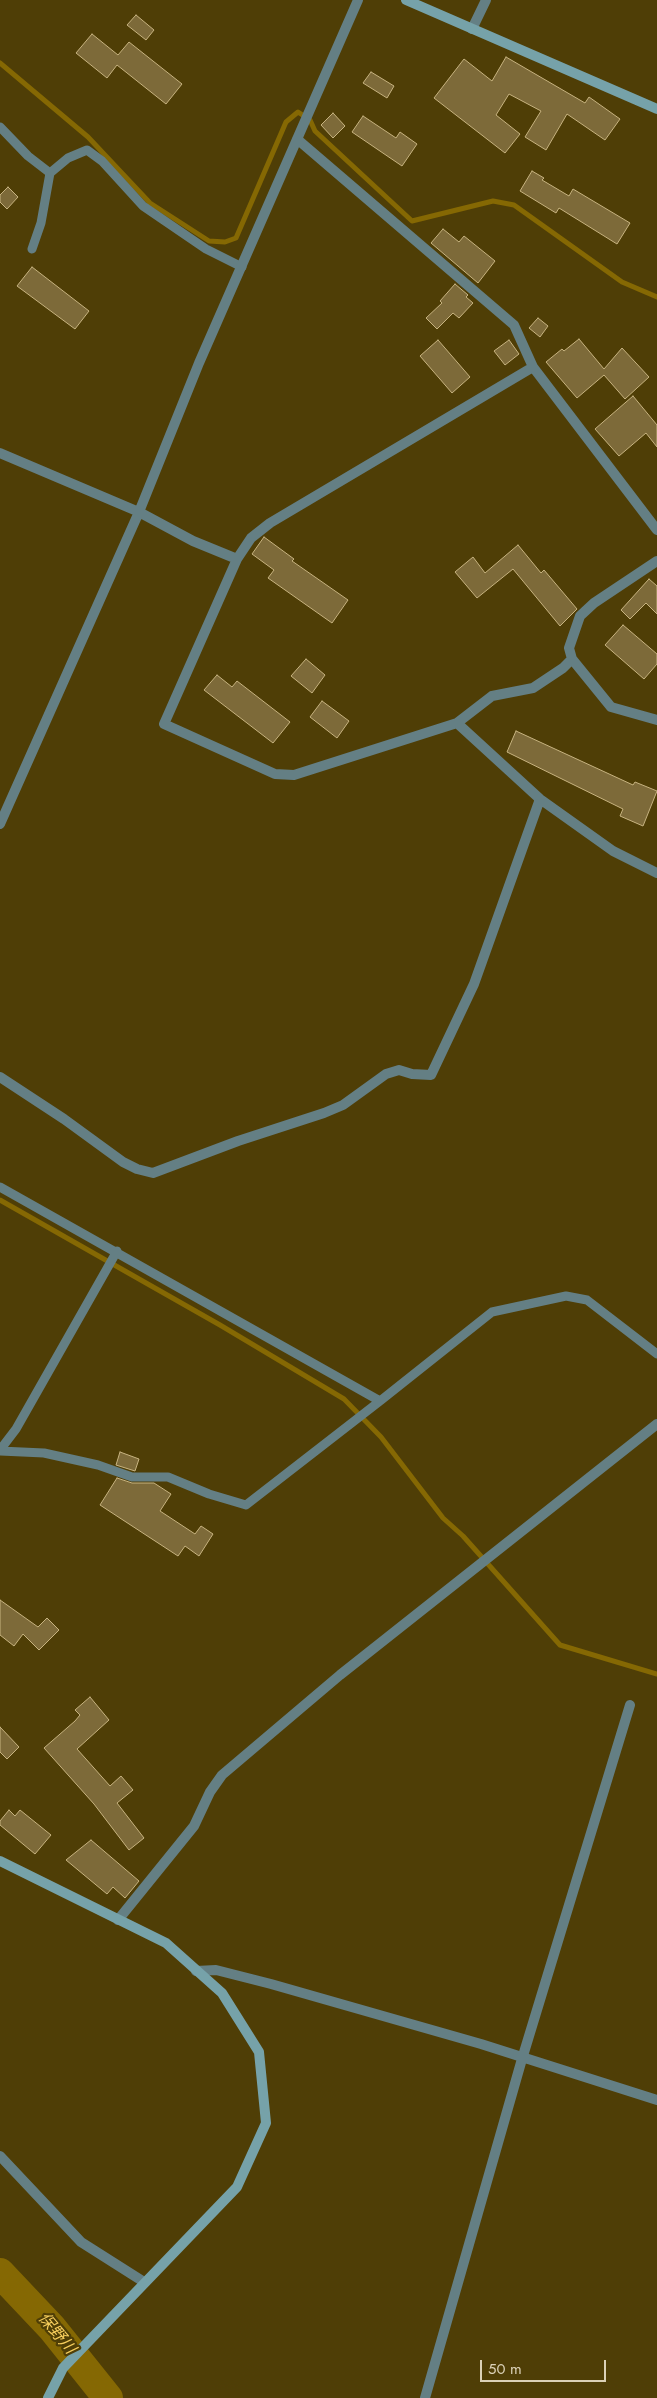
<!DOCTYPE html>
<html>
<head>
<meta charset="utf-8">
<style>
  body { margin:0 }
  #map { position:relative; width:657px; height:2398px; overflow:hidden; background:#4f3e06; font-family:Jost,sans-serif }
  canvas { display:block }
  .scale { position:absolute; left:480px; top:2360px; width:126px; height:22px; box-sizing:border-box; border:2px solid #dbd1b7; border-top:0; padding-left:6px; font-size:15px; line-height:18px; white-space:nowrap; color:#dbd1b7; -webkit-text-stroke:4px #4f3e06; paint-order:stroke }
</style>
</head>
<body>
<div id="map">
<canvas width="657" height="2398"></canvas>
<div class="scale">50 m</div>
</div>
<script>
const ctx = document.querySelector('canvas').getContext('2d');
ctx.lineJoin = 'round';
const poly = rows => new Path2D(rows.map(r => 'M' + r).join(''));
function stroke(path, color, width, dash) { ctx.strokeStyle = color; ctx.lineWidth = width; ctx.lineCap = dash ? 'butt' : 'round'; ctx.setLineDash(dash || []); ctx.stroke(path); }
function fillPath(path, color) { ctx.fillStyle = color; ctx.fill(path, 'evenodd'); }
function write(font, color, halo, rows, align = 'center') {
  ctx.font = font + ' Jost,"Noto Sans JP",sans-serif'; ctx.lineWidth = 4.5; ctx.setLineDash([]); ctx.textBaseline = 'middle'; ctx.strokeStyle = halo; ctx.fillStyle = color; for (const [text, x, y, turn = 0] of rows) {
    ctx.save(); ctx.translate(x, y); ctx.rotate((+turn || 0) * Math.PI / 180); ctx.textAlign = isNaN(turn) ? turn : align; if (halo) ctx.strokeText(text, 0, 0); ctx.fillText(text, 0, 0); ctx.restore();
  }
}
const stream = poly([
  [0,63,88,137,150,203,209,241,225,242,236,238,286,122,298,112,310,120,315,131,412,221,493,201,514,205,622,282,657,297],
  [0,1200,220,1325,344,1399,381,1437,443,1518,463,1536,560,1645,657,1674]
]);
const river = poly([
  [0,2273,52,2328,108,2398]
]);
const building = poly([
  [136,15,154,30,146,40,127,25,136,15],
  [92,34,118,55,129,42,182,84,166,104,117,65,107,78,76,53,92,34],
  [506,57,585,103,589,97,620,119,605,140,567,114,546,150,525,137,541,111,509,94,496,115,520,134,505,153,434,98,464,59,492,81,506,57],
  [371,72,394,86,387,98,363,83,371,72],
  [333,113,345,126,333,138,321,125,333,113],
  [363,116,396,138,400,132,417,144,402,166,352,132,363,116],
  [532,171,544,178,542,180,569,196,573,189,630,223,617,244,559,208,556,213,520,191,532,171],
  [8,187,18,197,7,209,0,202,0,195,8,187],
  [443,229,459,242,464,236,495,261,478,283,431,243,443,229],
  [32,267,89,311,75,329,17,286,32,267],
  [455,284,468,295,466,297,473,303,459,318,453,313,437,329,426,318,442,303,440,301,455,284],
  [538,318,548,326,540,337,529,328,538,318],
  [579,339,604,369,622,348,649,377,625,399,604,375,577,398,546,362,562,349,564,351,579,339],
  [438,340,470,377,452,393,420,356,438,340],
  [509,340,519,354,505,365,494,351,509,340],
  [633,396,657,425,657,447,646,433,619,456,595,429,633,396],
  [264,537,294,559,292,561,348,600,332,623,268,578,274,570,252,554,264,537],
  [518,545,541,573,544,570,577,609,560,626,513,569,477,598,455,572,473,557,485,573,518,545],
  [649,579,657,586,657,614,646,603,630,619,621,610,649,579],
  [623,625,657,654,657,664,644,679,605,645,623,625],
  [306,659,325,675,312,693,291,676,306,659],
  [217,675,232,687,237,681,290,722,273,743,204,690,217,675],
  [322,701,349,721,337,738,310,717,322,701],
  [516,731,633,785,635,782,657,791,643,826,620,816,623,809,507,752,516,731],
  [120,1452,139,1459,135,1471,116,1465,120,1452],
  [117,1478,132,1483,154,1483,171,1494,160,1511,195,1534,201,1526,213,1534,199,1556,185,1546,178,1556,100,1505,117,1478],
  [0,1600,38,1627,47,1618,59,1630,39,1650,23,1634,14,1646,0,1635,0,1600],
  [90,1697,109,1720,77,1749,110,1786,121,1776,133,1790,117,1803,144,1838,129,1850,94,1804,44,1748,75,1721,80,1715,75,1710,90,1697],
  [0,1727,19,1747,7,1759,0,1752,0,1727],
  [9,1810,15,1816,20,1810,51,1835,35,1854,0,1825,0,1821,9,1810],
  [91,1840,139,1881,125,1898,113,1887,107,1894,66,1860,91,1840]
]);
const lane = poly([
  [0,127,28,156,50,173],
  [32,249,41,223,50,173,68,158,87,150,102,161,143,206,206,249,242,267],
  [0,1187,380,1401,492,1312,566,1296,587,1300,657,1354],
  [0,1450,16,1429,117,1251],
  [0,1451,44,1453,98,1465,132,1477,168,1477,209,1494,246,1505,380,1401]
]);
const street = poly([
  [472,29,486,0],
  [297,139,514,325,533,367,657,530],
  [533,367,270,523,251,538,237,559,164,724,275,774,294,775,457,723,492,696,533,688,563,668,572,659],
  [0,453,139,512,193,541,237,559],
  [657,561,594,603,580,616,569,648,572,659,611,707,657,720],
  [457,723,540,799,613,851,657,873],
  [0,824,139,512,199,363,358,0],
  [0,1077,64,1119,123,1162,137,1169,153,1173,238,1141,324,1113,343,1105,386,1074,399,1070,412,1074,431,1075,474,984,540,799],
  [118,1920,194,1826,210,1792,222,1775,340,1675,657,1424],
  [196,1971,216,1970,271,1984,481,2044,657,2100],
  [0,2156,81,2242,144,2282],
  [425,2398,522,2059,630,1705]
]);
const secondary = poly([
  [406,0,657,109],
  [0,1861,166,1943,222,1993,259,2052,266,2123,237,2187,63,2368,48,2398]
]);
const waterNames = [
  ["保野川",56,2334,50]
];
stroke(stream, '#856803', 5);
stroke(river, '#856803', 30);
fillPath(building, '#7d6a39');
stroke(building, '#c7b380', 1);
stroke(lane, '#647f84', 9);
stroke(street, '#647f84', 10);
stroke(secondary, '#76a2a9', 10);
write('italic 16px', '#f6cd5c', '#4f3e06', waterNames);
</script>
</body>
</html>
